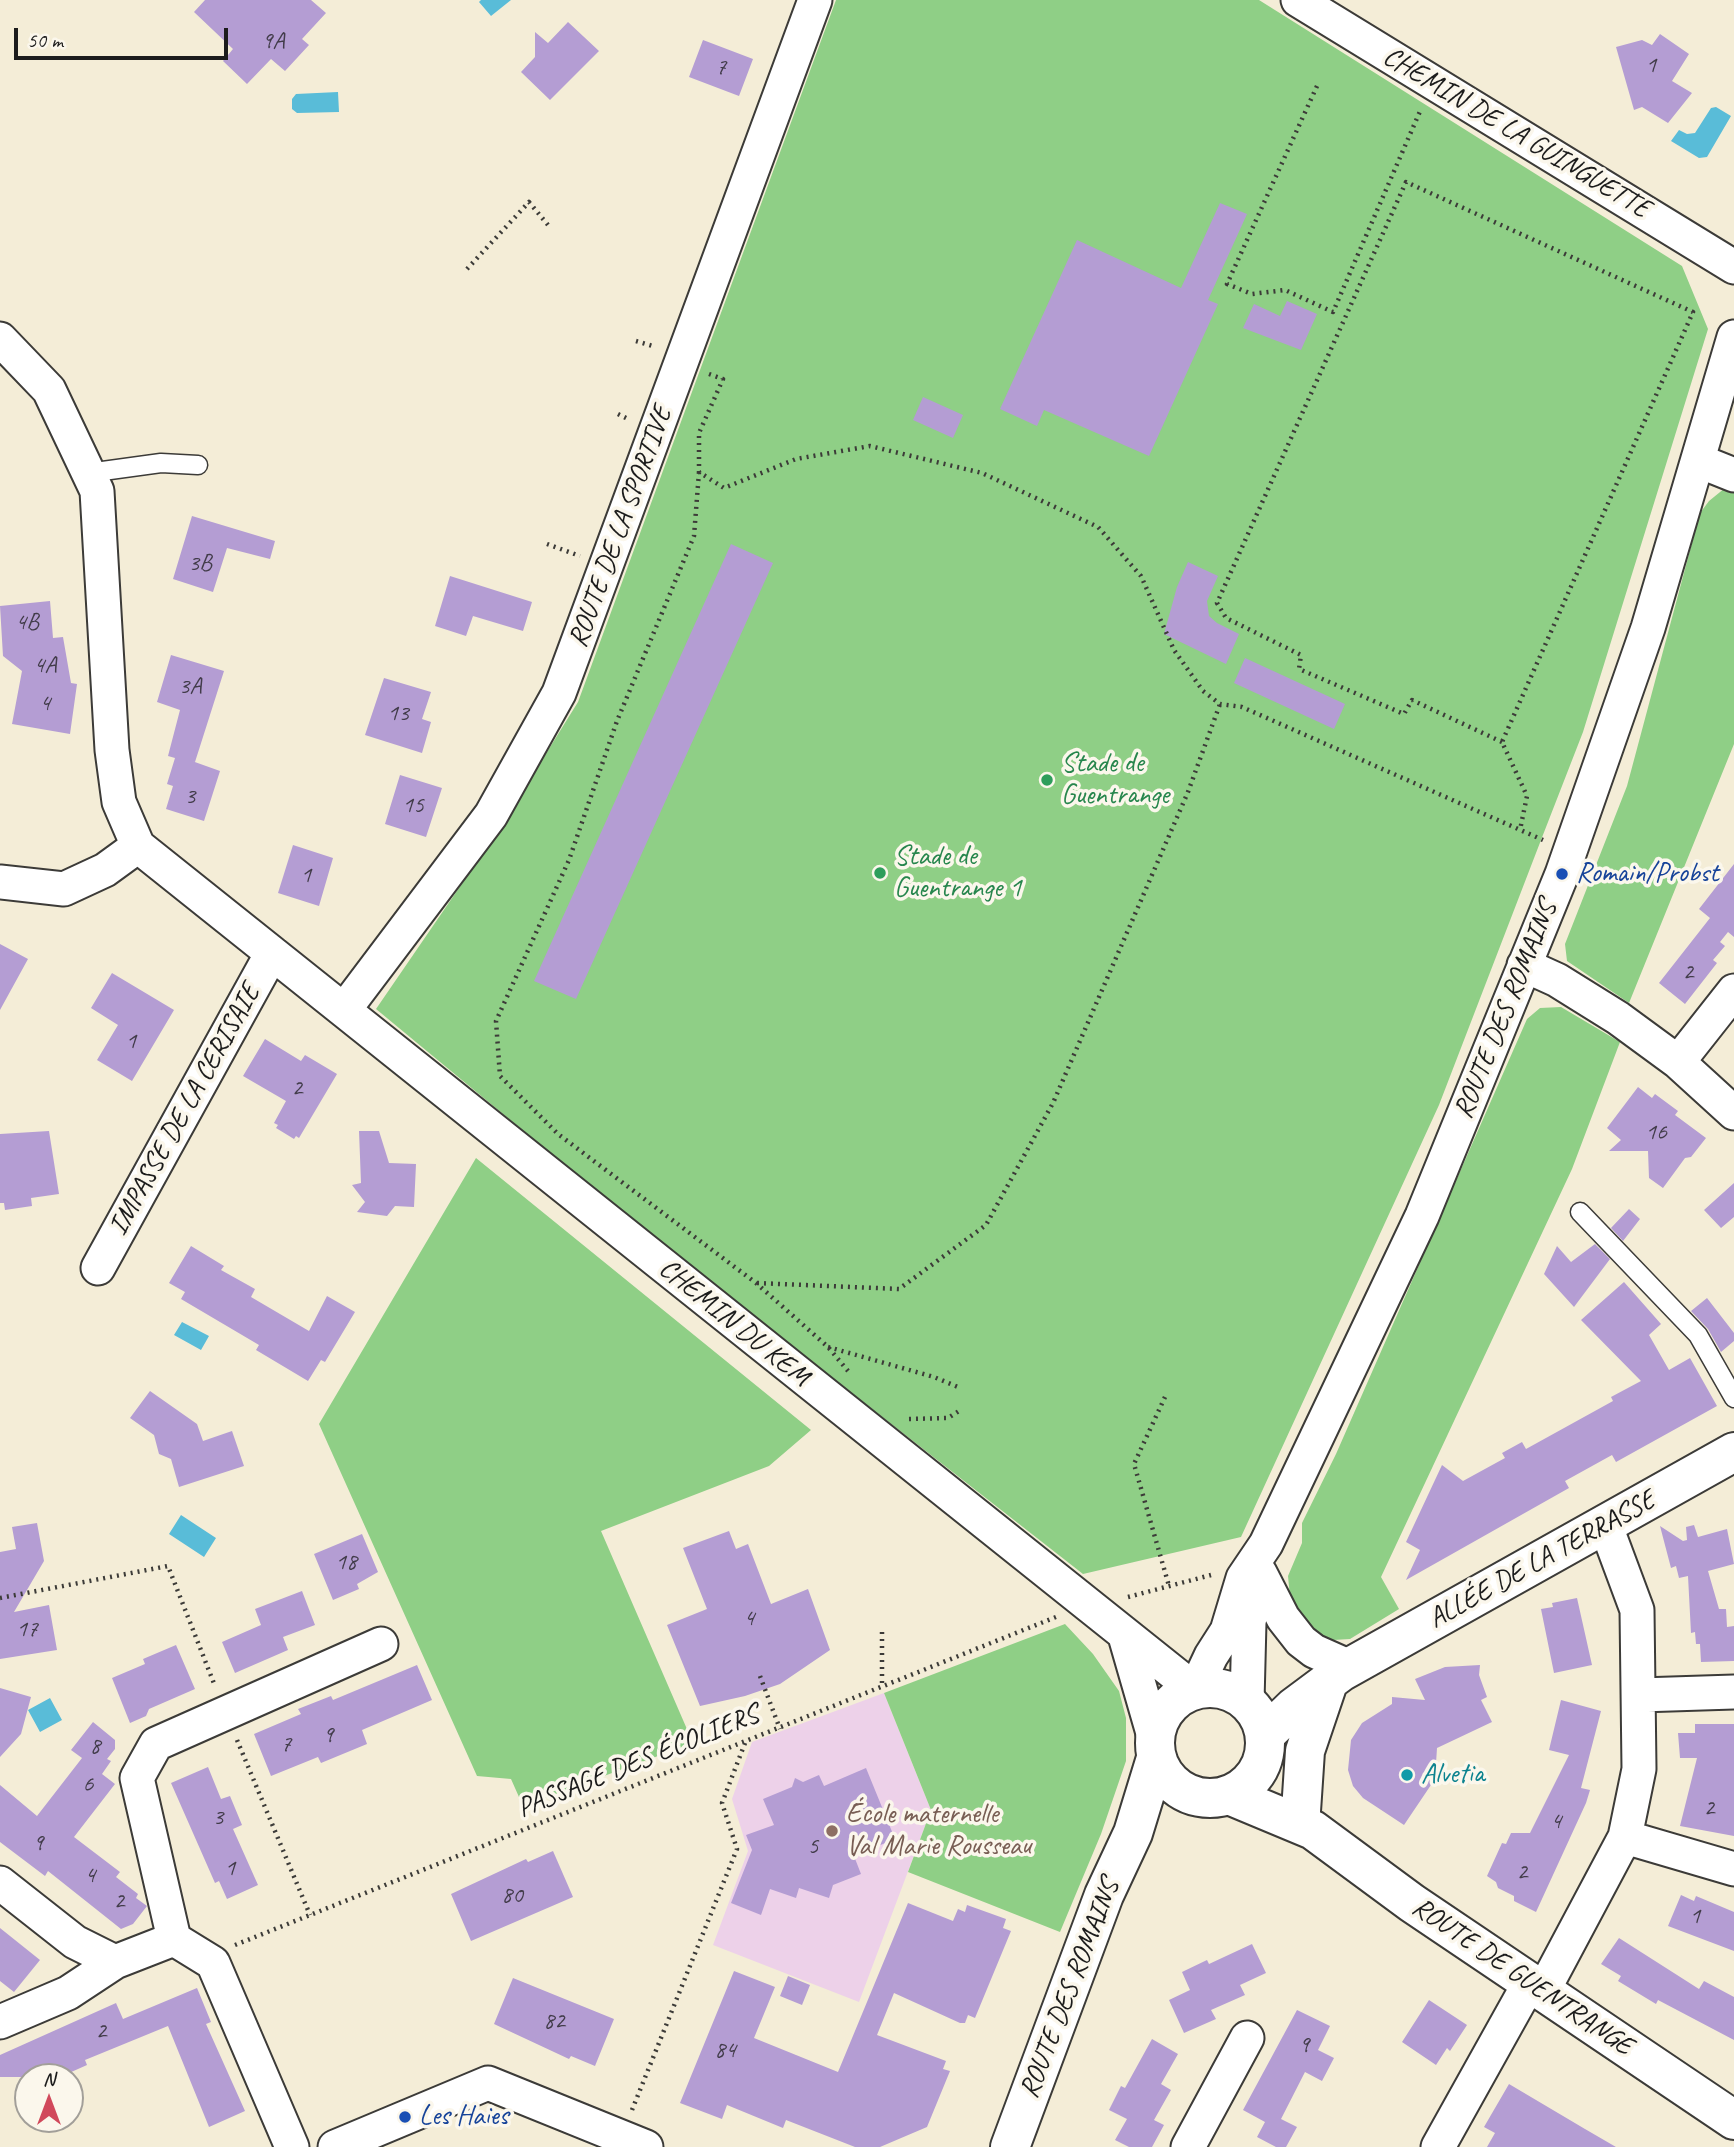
<!DOCTYPE html>
<html>
<head>
<meta charset="utf-8">
<style>
  body { margin:0 }
  #map { position:relative; width:1734px; height:2147px; overflow:hidden; background:#f4edd7; font-family:Caveat,sans-serif }
  canvas { display:block }
  .north { position:absolute; left:14px; top:2063px; width:70px; height:70px; box-sizing:border-box; background:#fbf7ec; border:2px solid #a29f99; border-radius:50%; rotate:0deg; font-size:19px; font-weight:700; line-height:28px; text-align:center; color:#1c1c1c }
  .north::after { content:''; display:block; margin:auto; width:24px; height:32px; background:#d1495b; clip-path:polygon(50% 0,100% 100%,50% 72%,0 100%) }
  .scale { position:absolute; left:14px; top:28px; width:214px; height:32px; box-sizing:border-box; border:4px solid #1c1c1c; border-top:0; padding-left:9px; font-size:21px; line-height:24px; white-space:nowrap; color:#1c1c1c; -webkit-text-stroke:5px #fbf7ec; paint-order:stroke }
</style>
</head>
<body>
<div id="map">
<canvas width="1734" height="2147"></canvas>
<div class="north">N</div>
<div class="scale">50 m</div>
</div>
<script>
const ctx = document.querySelector('canvas').getContext('2d');
ctx.lineJoin = 'round';
function fillPath(path, color) { ctx.fillStyle = color; ctx.fill(path, 'evenodd'); }
const poly = rows => new Path2D(rows.map(r => 'M' + r).join(''));
function stroke(path, color, width, dash) { ctx.strokeStyle = color; ctx.lineWidth = width; ctx.lineCap = dash ? 'butt' : 'round'; ctx.setLineDash(dash || []); ctx.stroke(path); }
function write(font, color, halo, rows, align = 'center') {
  ctx.font = font + ' Caveat,sans-serif'; ctx.lineWidth = 7; ctx.setLineDash([]); ctx.textBaseline = 'middle'; ctx.strokeStyle = halo; ctx.fillStyle = color; for (const [text, x, y, turn = 0] of rows) {
    ctx.save(); ctx.translate(x, y); ctx.rotate((+turn || 0) * Math.PI / 180); ctx.textAlign = isNaN(turn) ? turn : align; if (halo) ctx.strokeText(text, 0, 0); ctx.fillText(text, 0, 0); ctx.restore();
  }
}
const built = poly([
  [884,1693,931,1810,859,2002,713,1945,748,1851,732,1799,752,1742]
]);
const green = poly([
  [836,0,1259,0,1682,266,1708,329,1583,732,1541,840,1439,1105,1241,1537,1083,1574,647,1233,376,1009,496,834,578,702],
  [1725,488,1734,490,1734,744,1629,1003,1567,961,1565,944,1627,786,1700,513,1709,501],
  [1561,1007,1620,1042,1572,1169,1381,1577,1399,1609,1350,1639,1316,1641,1291,1608,1288,1576,1302,1543,1302,1523,1336,1454,1527,1019,1540,1008],
  [476,1158,811,1430,769,1466,601,1531,693,1743,523,1806,511,1779,477,1776,319,1424],
  [1065,1624,1093,1654,1119,1691,1126,1718,1126,1761,1101,1834,1060,1932,908,1872,931,1810,884,1693]
]);
const water = poly([
  [481,0,511,0,491,16,479,2],
  [338,92,339,112,297,113,292,109,292,99,296,94],
  [1716,107,1731,116,1707,157,1699,158,1671,141,1679,130,1687,134,1695,133,1711,108],
  [182,1322,209,1336,201,1350,174,1335],
  [181,1515,216,1538,204,1557,169,1534],
  [50,1698,62,1720,40,1732,28,1710]
]);
const building = poly([
  [205,0,311,0,326,13,302,39,309,45,285,71,271,59,247,84,223,61,233,49,194,12],
  [568,22,599,51,550,100,521,72,535,57,535,32,548,43],
  [1660,34,1689,54,1672,81,1692,93,1668,123,1642,107,1634,110,1616,47,1642,40,1652,45],
  [703,40,753,59,739,96,689,77],
  [1220,203,1247,214,1208,300,1218,304,1149,456,1044,410,1037,426,1000,409,1077,240,1181,288],
  [1287,301,1317,314,1301,350,1243,328,1254,304,1280,316],
  [923,397,963,415,953,438,913,420],
  [192,516,275,541,270,559,227,548,213,592,173,579],
  [731,544,773,563,576,999,534,981],
  [1188,562,1218,576,1207,601,1209,616,1217,623,1239,634,1226,664,1164,634,1177,587],
  [450,576,532,602,523,631,473,616,466,636,435,626],
  [50,601,53,638,63,637,71,683,77,684,70,734,12,724,22,671,3,656,0,606],
  [171,655,224,671,195,762,192,761,220,771,204,821,166,809,173,786,167,784,175,758,168,756,180,710,157,702],
  [1245,658,1345,704,1334,729,1234,683],
  [384,678,431,692,422,719,431,722,422,753,365,735],
  [400,775,442,788,426,837,385,824],
  [293,845,333,858,319,906,278,893],
  [1734,864,1734,937,1728,932,1720,942,1725,946,1713,960,1717,963,1685,1004,1659,983,1710,918,1699,909],
  [0,944,28,959,0,1010],
  [112,973,174,1010,132,1081,97,1060,118,1025,91,1008],
  [265,1039,301,1061,305,1055,337,1074,299,1138,296,1136,294,1139,276,1128,278,1125,274,1123,286,1101,243,1076],
  [1638,1087,1652,1098,1655,1094,1678,1111,1675,1115,1706,1138,1691,1157,1685,1158,1663,1188,1649,1178,1648,1151,1609,1151,1621,1140,1607,1128],
  [49,1131,59,1194,31,1198,32,1206,5,1210,4,1203,0,1203,0,1134],
  [359,1131,379,1131,389,1163,416,1164,414,1207,395,1206,387,1216,357,1212,365,1202,352,1185,361,1183],
  [1734,1183,1734,1217,1721,1228,1704,1210],
  [1629,1209,1640,1219,1623,1241,1611,1228],
  [1595,1244,1610,1259,1574,1307,1544,1274,1557,1246,1571,1262],
  [191,1246,224,1266,221,1270,255,1289,251,1297,309,1331,327,1296,355,1312,325,1362,321,1360,308,1381,256,1350,259,1345,181,1299,185,1292,169,1283],
  [1624,1282,1661,1324,1649,1335,1669,1370,1690,1358,1717,1406,1616,1462,1612,1455,1565,1481,1569,1488,1406,1580,1420,1550,1406,1542,1442,1465,1463,1481,1505,1458,1502,1453,1522,1442,1526,1449,1613,1401,1611,1397,1641,1381,1581,1320],
  [1707,1298,1734,1333,1734,1341,1721,1352,1708,1329,1691,1311],
  [150,1391,197,1424,203,1441,232,1431,244,1466,179,1487,171,1459,159,1454,154,1435,130,1418],
  [37,1523,44,1561,14,1612,49,1605,57,1650,0,1659,0,1552,16,1549,12,1527],
  [1694,1525,1698,1537,1727,1529,1734,1564,1708,1571,1719,1609,1726,1609,1727,1627,1734,1626,1734,1661,1701,1662,1700,1644,1696,1644,1695,1632,1691,1633,1688,1576,1679,1578,1676,1566,1671,1568,1660,1526,1683,1541,1687,1540,1686,1527],
  [729,1531,736,1549,748,1544,771,1604,808,1589,830,1650,780,1684,745,1696,700,1706,667,1625,707,1609,683,1548],
  [362,1534,378,1572,357,1584,359,1589,333,1600,314,1554],
  [302,1591,315,1625,283,1637,288,1650,235,1673,222,1642,261,1625,255,1609],
  [1577,1598,1592,1665,1554,1673,1541,1609,1553,1607,1552,1603],
  [176,1645,195,1689,149,1709,146,1716,130,1723,112,1678,145,1664,143,1659],
  [417,1665,432,1700,362,1730,367,1744,321,1763,318,1757,271,1776,254,1734,301,1714,298,1709,331,1696,333,1700],
  [1480,1665,1479,1675,1487,1697,1481,1700,1492,1722,1437,1748,1435,1779,1404,1825,1363,1798,1353,1786,1348,1770,1351,1740,1362,1723,1392,1704,1392,1697,1425,1700,1415,1679,1445,1667],
  [0,1688,31,1697,21,1734,0,1757],
  [1561,1700,1601,1711,1581,1788,1590,1790,1586,1803,1536,1912,1514,1901,1514,1896,1498,1888,1496,1882,1487,1876,1502,1843,1506,1844,1511,1833,1530,1833,1569,1755,1549,1750],
  [93,1722,115,1740,115,1749,107,1759,111,1761,102,1774,115,1784,74,1837,120,1872,116,1877,138,1894,136,1898,147,1906,133,1924,121,1929,48,1871,45,1876,0,1842,0,1785,37,1816,82,1758,71,1750],
  [1695,1724,1734,1724,1734,1836,1680,1826,1697,1758,1680,1758,1678,1733,1695,1733],
  [208,1767,221,1799,230,1796,242,1825,233,1829,258,1885,227,1899,219,1881,215,1883,171,1783],
  [866,1768,895,1839,854,1856,861,1874,833,1885,829,1898,799,1888,796,1898,770,1889,761,1915,731,1903,752,1850,746,1835,774,1825,763,1799,792,1787,795,1778,803,1782,819,1775,824,1786],
  [553,1851,573,1897,471,1941,451,1894,526,1859,528,1862],
  [1681,1895,1694,1901,1696,1896,1734,1912,1734,1951,1668,1926],
  [908,1903,953,1921,958,1909,965,1912,967,1905,1006,1919,1003,1928,1011,1931,975,2018,968,2015,965,2023,960,2023,894,1993,877,2035,946,2061,943,2069,950,2071,927,2127,880,2147,855,2147,786,2120,783,2128,727,2105,722,2119,680,2103,734,1971,775,1987,754,2038,838,2072],
  [0,1928,40,1960,14,1992,0,1981],
  [1619,1938,1699,1989,1704,1981,1734,1997,1734,2040,1658,2000,1656,2004,1618,1981,1621,1976,1601,1964],
  [1252,1944,1266,1973,1240,1985,1245,1995,1211,2010,1216,2019,1184,2033,1169,2000,1190,1990,1182,1972,1207,1960,1209,1964],
  [788,1976,810,1985,802,2005,780,1996],
  [513,1978,614,2019,595,2066,571,2056,569,2059,494,2024],
  [197,1988,211,2022,206,2024,245,2111,209,2127,168,2026,85,2060,87,2065,60,2077,0,2077,0,2055,116,2003,123,2019],
  [1429,2000,1467,2025,1450,2051,1447,2048,1436,2065,1402,2042],
  [1297,2010,1330,2026,1318,2050,1334,2058,1322,2081,1305,2072,1281,2119,1297,2127,1286,2147,1276,2147,1257,2137,1265,2122,1243,2110],
  [1152,2039,1178,2054,1161,2084,1171,2090,1154,2120,1164,2125,1152,2147,1129,2147,1115,2140,1127,2119,1109,2110,1121,2086,1125,2088],
  [1509,2084,1585,2129,1616,2147,1487,2147,1495,2133,1484,2127]
]);
const path = poly([
  [1317,86,1227,284,1252,294,1285,290,1333,312,1421,109],
  [467,269,529,202,548,225],
  [636,341,656,347],
  [709,374,723,379,699,433,699,472,724,488,796,459,870,446,982,473,1098,527,1141,576,1174,650,1203,691,1220,704,1242,707,1543,840],
  [618,414,630,420],
  [699,472,694,536,617,721,569,860,496,1021,500,1076,558,1134,756,1283,828,1347,848,1371],
  [547,544,580,556],
  [1502,742,1412,700,1404,714,1299,669,1301,655,1226,618,1217,603,1406,182,1693,312,1502,742,1527,796,1520,830],
  [757,1283,899,1289,986,1225,1053,1103,1188,792,1220,704],
  [828,1347,934,1377,958,1387],
  [1165,1397,1134,1464,1169,1586],
  [909,1419,948,1418,962,1409],
  [1128,1597,1211,1575],
  [0,1598,168,1566,215,1686],
  [882,1632,882,1688],
  [760,1676,780,1729],
  [237,1740,310,1915],
  [235,1945,1056,1617],
  [632,2110,737,1849,722,1803,745,1743]
]);
const service = poly([
  [88,473,161,463,198,465],
  [1580,1212,1698,1335,1734,1398]
]);
const minor = poly([
  [1298,0,1734,267],
  [0,339,49,390,97,491,112,750,119,802,138,846,1195,1690,1211,1656,1227,1631,1243,1578,1266,1544,1422,1216,1562,874,1648,628,1734,337],
  [1699,461,1734,475],
  [0,882,64,889,105,870,138,846],
  [1524,965,1557,980,1618,1018,1678,1062,1734,1113],
  [344,1010,491,815,559,693,815,0],
  [1678,1062,1734,991],
  [98,1268,272,953],
  [1260,1573,1283,1618,1301,1641,1314,1651,1350,1667],
  [1125,1636,1155,1740],
  [1640,1695,1734,1692],
  [1247,1702,1249,1622,1255,1595],
  [1625,1837,1734,1869],
  [0,1883,75,1942,115,1962,174,1939,213,1963,292,2147],
  [174,1939,137,1778,156,1744,381,1644],
  [1543,1991,1625,1837,1639,1769,1637,1610,1605,1524],
  [0,2022,68,1993,115,1962],
  [335,2147,488,2083,646,2147],
  [1188,2147,1247,2038],
  [1438,2147,1530,1982]
]);
const tertiary = poly([
  '1155 1743a55 55 0 1 1 110 0a55 55 0 1 1-110 0Z',
  [1265,1735,1294,1707,1341,1672,1734,1452],
  [1229,1795,1313,1830,1412,1903,1734,2120],
  [1301,1811,1305,1751,1328,1683],
  [1010,2147,1104,1895,1133,1833,1156,1758]
]);
const markers = [
  [1047,780,7,"#2e9e5b"],
  [880,873,7,"#2e9e5b"],
  [1562,874,7,"#1a4fb4"],
  [1407,1775,7,"#0f9aa8"],
  [832,1831,7,"#8d6e63"],
  [405,2117,7,"#1a4fb4"]
];
const numberNames = [
  ["9A",273,42],
  ["1",1651,66],
  ["7",721,68],
  ["3B",200,564],
  ["4B",27,623],
  ["4A",45,666],
  ["3A",190,687],
  ["4",45,704],
  ["13",398,714],
  ["3",190,797],
  ["15",413,806],
  ["1",306,876],
  ["2",1688,973],
  ["1",131,1042],
  ["2",297,1089],
  ["16",1656,1133],
  ["18",346,1563],
  ["4",749,1619],
  ["17",27,1630],
  ["9",328,1736],
  ["7",286,1745],
  ["8",95,1747],
  ["6",88,1785],
  ["2",1709,1809],
  ["3",218,1818],
  ["4",1556,1822],
  ["9",38,1844],
  ["5",813,1847],
  ["1",230,1869],
  ["2",1522,1873],
  ["4",90,1876],
  ["80",512,1896],
  ["2",119,1902],
  ["1",1695,1917],
  ["82",554,2022],
  ["2",101,2032],
  ["9",1304,2046],
  ["84",725,2051]
];
const streetNames = [
  ["CHEMIN DE LA GUINGUETTE",1516,133,31],
  ["ROUTE DE LA SPORTIVE",621,527,-70],
  ["ROUTE DES ROMAINS",1506,1010,-68],
  ["IMPASSE DE LA CERISAIE",185,1110,-61],
  ["CHEMIN DU KEM",734,1323,39],
  ["ALLÉE DE LA TERRASSE",1542,1560,-29],
  ["PASSAGE DES ÉCOLIERS",638,1762,-22],
  ["ROUTE DE GUENTRANGE",1522,1977,34],
  ["ROUTE DES ROMAINS",1070,1989,-69]
];
const leisureNames = [
  ["Stade de",1061,764],
  ["Guentrange",1061,796],
  ["Stade de",894,857],
  ["Guentrange 1",894,889]
];
const transitNames = [
  ["Romain/Probst",1576,874],
  ["Les Haies",419,2117]
];
const cultureNames = [
  ["Alvetia",1421,1775]
];
const educationNames = [
  ["École maternelle",846,1815],
  ["Val Marie Rousseau",846,1847]
];
fillPath(built, '#edd1e9');
fillPath(green, '#8fcf86');
fillPath(water, '#59bcd8');
fillPath(building, '#b49dd3');
stroke(service, '#3c3b38', 21);
stroke(minor, '#3c3b38', 37);
stroke(tertiary, '#3c3b38', 42);
stroke(path, '#3c3b38', 4.5, [2, 5]);
stroke(service, '#fff', 18);
stroke(minor, '#fff', 33);
stroke(tertiary, '#fff', 38);
for (const [x, y, r, color] of markers) { const dot = new Path2D(); dot.arc(x, y, r, 0, 2 * Math.PI); ctx.fillStyle = color; ctx.fill(dot); stroke(dot, '#fbf7ec', 2.5); }
write('24px', '#423c4a', null, numberNames);
write('28px', '#1c1c1c', '#fbf7ec', streetNames);
write('28px', '#27864d', '#fbf7ec', leisureNames, 'left');
write('28px', '#164399', '#fbf7ec', transitNames, 'left');
write('28px', '#0d838f', '#fbf7ec', cultureNames, 'left');
write('28px', '#785e54', '#fbf7ec', educationNames, 'left');
</script>
</body>
</html>
